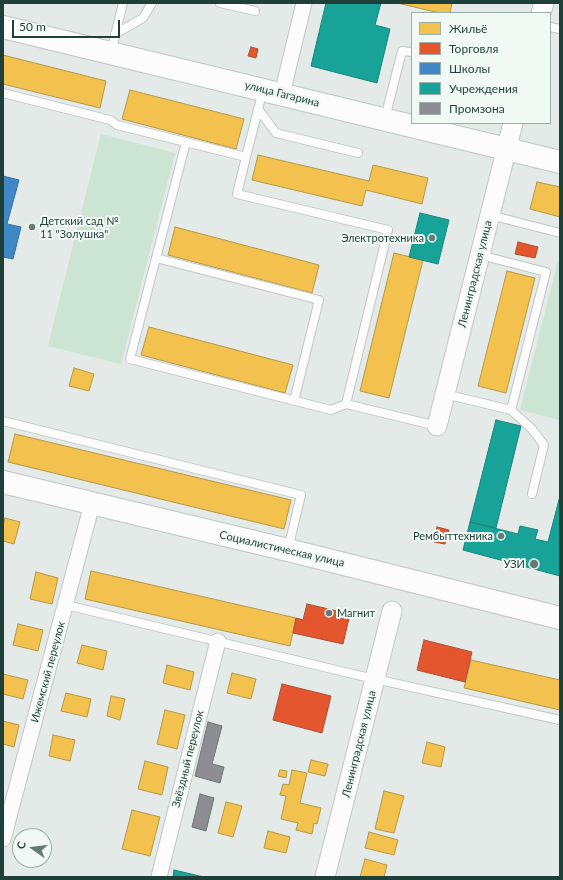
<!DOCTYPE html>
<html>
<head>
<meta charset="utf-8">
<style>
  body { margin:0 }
  #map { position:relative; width:563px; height:880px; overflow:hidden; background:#e3eae7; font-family:Lato,sans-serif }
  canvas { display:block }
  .frame { position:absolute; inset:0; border:4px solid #1f3f39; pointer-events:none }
  .legend { position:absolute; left:411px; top:12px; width:140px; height:112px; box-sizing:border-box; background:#f1f9f5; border:1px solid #9dafaa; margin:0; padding:5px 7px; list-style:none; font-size:12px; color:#1f3f39 }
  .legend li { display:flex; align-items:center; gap:8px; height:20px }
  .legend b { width:20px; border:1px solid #9dafaa }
  .north { position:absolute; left:12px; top:828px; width:40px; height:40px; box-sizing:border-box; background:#f1f9f5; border:1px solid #9dafaa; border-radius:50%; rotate:284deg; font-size:11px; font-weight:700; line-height:16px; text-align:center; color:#1f3f39 }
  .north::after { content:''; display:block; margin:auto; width:14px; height:18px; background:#647b76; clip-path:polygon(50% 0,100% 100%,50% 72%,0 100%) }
  .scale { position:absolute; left:12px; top:20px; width:108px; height:18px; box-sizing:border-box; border:2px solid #1f3f39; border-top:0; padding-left:5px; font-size:12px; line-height:14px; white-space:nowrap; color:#1f3f39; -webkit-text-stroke:3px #f1f9f5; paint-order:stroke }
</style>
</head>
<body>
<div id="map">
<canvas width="563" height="880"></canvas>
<div class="frame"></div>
<ul class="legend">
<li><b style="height:11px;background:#f2c14e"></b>Жильё</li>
<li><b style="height:11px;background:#e4572e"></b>Торговля</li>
<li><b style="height:11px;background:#3f88c5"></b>Школы</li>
<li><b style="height:11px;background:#17a398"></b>Учреждения</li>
<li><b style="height:11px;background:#8d8d92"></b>Промзона</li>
</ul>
<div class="north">С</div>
<div class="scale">50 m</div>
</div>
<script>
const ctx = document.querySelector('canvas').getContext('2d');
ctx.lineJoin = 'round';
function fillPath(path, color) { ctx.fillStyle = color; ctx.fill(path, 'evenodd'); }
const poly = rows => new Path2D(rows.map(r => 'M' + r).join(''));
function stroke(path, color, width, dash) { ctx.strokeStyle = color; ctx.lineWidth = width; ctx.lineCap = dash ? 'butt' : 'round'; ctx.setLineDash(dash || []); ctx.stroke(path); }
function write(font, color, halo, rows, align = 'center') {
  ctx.font = font + ' Lato,sans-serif'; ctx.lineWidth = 4; ctx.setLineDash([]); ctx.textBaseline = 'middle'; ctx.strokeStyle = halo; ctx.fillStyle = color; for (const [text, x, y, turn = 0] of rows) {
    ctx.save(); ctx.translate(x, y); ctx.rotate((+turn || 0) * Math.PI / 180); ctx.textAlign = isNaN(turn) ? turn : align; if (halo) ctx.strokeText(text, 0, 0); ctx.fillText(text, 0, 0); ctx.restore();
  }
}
const green = poly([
  [101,134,175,153,121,364,48,346],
  [558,261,560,261,560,420,520,410]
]);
const homes = poly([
  [397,3,452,3,450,13,440,13,397,3],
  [3,55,106,81,100,108,3,84,3,55],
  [130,90,244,119,236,149,122,119,130,90],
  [258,155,369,181,373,165,428,178,422,204,366,190,362,206,252,180,258,155],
  [537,182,560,187,560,217,530,209,537,182],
  [175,227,319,265,312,293,168,255,175,227],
  [394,253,423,260,389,398,360,391,394,253],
  [507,271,535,278,506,393,478,386,507,271],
  [149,327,293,365,285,393,141,355,149,327],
  [74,368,94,374,89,391,69,386,74,368],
  [15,434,291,500,284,529,8,462,15,434],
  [5,518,20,522,14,544,3,541,3,526,5,518],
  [91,571,296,618,290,646,85,599,91,571],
  [36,572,58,578,52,604,30,599,36,572],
  [18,624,43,630,38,651,13,645,18,624],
  [82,645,107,651,103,670,77,663,82,645],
  [471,660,560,680,560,710,464,688,471,660],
  [167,665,194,672,190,690,163,683,167,665],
  [232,673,256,679,251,699,227,693,232,673],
  [3,674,28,680,23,699,3,694,3,674],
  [66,693,91,699,87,717,61,711,66,693],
  [111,696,125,699,120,720,107,716,111,696],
  [165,710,185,715,177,749,157,744,165,710],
  [3,721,19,725,14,747,3,744,3,721],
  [53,735,75,740,70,761,49,756,53,735],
  [427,742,445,747,441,767,422,763,427,742],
  [311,760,328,764,325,776,308,772,311,760],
  [145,761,168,767,162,795,138,789,145,761],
  [280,770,287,771,286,778,278,776,280,770],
  [292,770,307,773,300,803,321,808,317,824,314,823,312,834,296,830,298,823,281,819,286,796,280,795,283,784,289,785,292,770],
  [384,791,404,796,394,833,375,829,384,791],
  [226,802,242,806,233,837,218,833,226,802],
  [132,810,160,817,150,856,122,849,132,810],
  [268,831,290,837,286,853,264,848,268,831],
  [369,832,398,840,394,855,365,848,369,832],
  [365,859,387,865,384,877,360,877,365,859]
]);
const shops = poly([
  [251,47,258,49,256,58,248,56,251,47],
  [518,242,538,247,535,258,515,254,518,242],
  [437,527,449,530,445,544,434,542,437,527],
  [307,604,350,614,343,644,293,633,296,618,303,620,307,604],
  [424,640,472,652,465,682,417,670,424,640],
  [282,684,331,696,322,733,273,720,282,684]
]);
const schools = poly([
  [3,176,19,180,7,224,21,227,13,259,3,257,3,176]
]);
const public = poly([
  [326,3,381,3,375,25,390,29,377,83,311,66,326,3],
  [420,213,449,220,438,264,409,257,420,213],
  [496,420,521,426,496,528,470,522,496,420],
  [560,496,560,576,463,550,470,522,518,534,520,526,538,530,535,539,548,542,560,496],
  [174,870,204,877,173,877,174,870]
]);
const industry = poly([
  [208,722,222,726,212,764,224,767,220,783,195,776,208,722],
  [200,794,214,798,206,831,192,827,200,794]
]);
const service = poly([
  [220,3,255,11],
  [550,27,560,29],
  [115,34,143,18,152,3],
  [111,52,123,3],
  [3,93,110,120,117,125,246,157,263,90],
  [258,109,276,133,358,153],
  [385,118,402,51,412,52],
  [186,142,130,359,331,410,346,404],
  [246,157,237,194,388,230,346,404,437,426],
  [490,215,560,233],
  [480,255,546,272,511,410],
  [156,258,319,300,294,401],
  [445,394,511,410,532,429,544,445,532,494],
  [3,421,301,495,288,549],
  [66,605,357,675,560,720]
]);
const minor = poly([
  [282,94,304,3],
  [3,839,92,504],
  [159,877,218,641]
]);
const tertiary = poly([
  [541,13,544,3],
  [437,426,513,123],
  [325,877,392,611]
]);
const secondary = poly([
  [3,27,560,162],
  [3,482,288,550,560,618]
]);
const markers = [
  [32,227,4,"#647b76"],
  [432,238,4,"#647b76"],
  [501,536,4,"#647b76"],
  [534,564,5,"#647b76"],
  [329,613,4,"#647b76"]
];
const streetNames = [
  ["улица Гагарина",282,94,14],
  ["Ленинградская улица",475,274,-76],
  ["Социалистическая улица",282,549,13],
  ["Ижемский переулок",48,672,-75],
  ["Ленинградская улица",359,744,-76],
  ["Звёздный переулок",188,759,-76]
];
const poiNames = [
  ["Детский сад №",40,221,"left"],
  ["11 \"Золушка\"",40,234,"left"],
  ["Электротехника",424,238],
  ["Рембыттехника",493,536],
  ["УЗИ",525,564],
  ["Магнит",337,613,"left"]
];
fillPath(green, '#cbe4d4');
fillPath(homes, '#f2c14e');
stroke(homes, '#b39a48', 1);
fillPath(shops, '#e4572e');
stroke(shops, '#a95031', 1);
fillPath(schools, '#3f88c5');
stroke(schools, '#35729b', 1);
fillPath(public, '#17a398');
stroke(public, '#19857c', 1);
fillPath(industry, '#8d8d92');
stroke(industry, '#6c7677', 1);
stroke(service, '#c0c7c4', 10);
stroke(minor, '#c0c7c4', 17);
stroke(tertiary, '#c0c7c4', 21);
stroke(secondary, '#bec7c4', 24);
stroke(service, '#fbfcfb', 8);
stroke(minor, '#fbfcfb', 15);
stroke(tertiary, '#fbfcfb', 19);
stroke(secondary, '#fbfcfb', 22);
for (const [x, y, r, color] of markers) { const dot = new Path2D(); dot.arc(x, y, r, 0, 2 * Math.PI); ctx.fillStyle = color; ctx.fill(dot); stroke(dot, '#f1f9f5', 1.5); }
write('11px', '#1f3f39', '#f1f9f5', streetNames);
write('11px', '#1f3f39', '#f1f9f5', poiNames, 'right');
</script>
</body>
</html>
